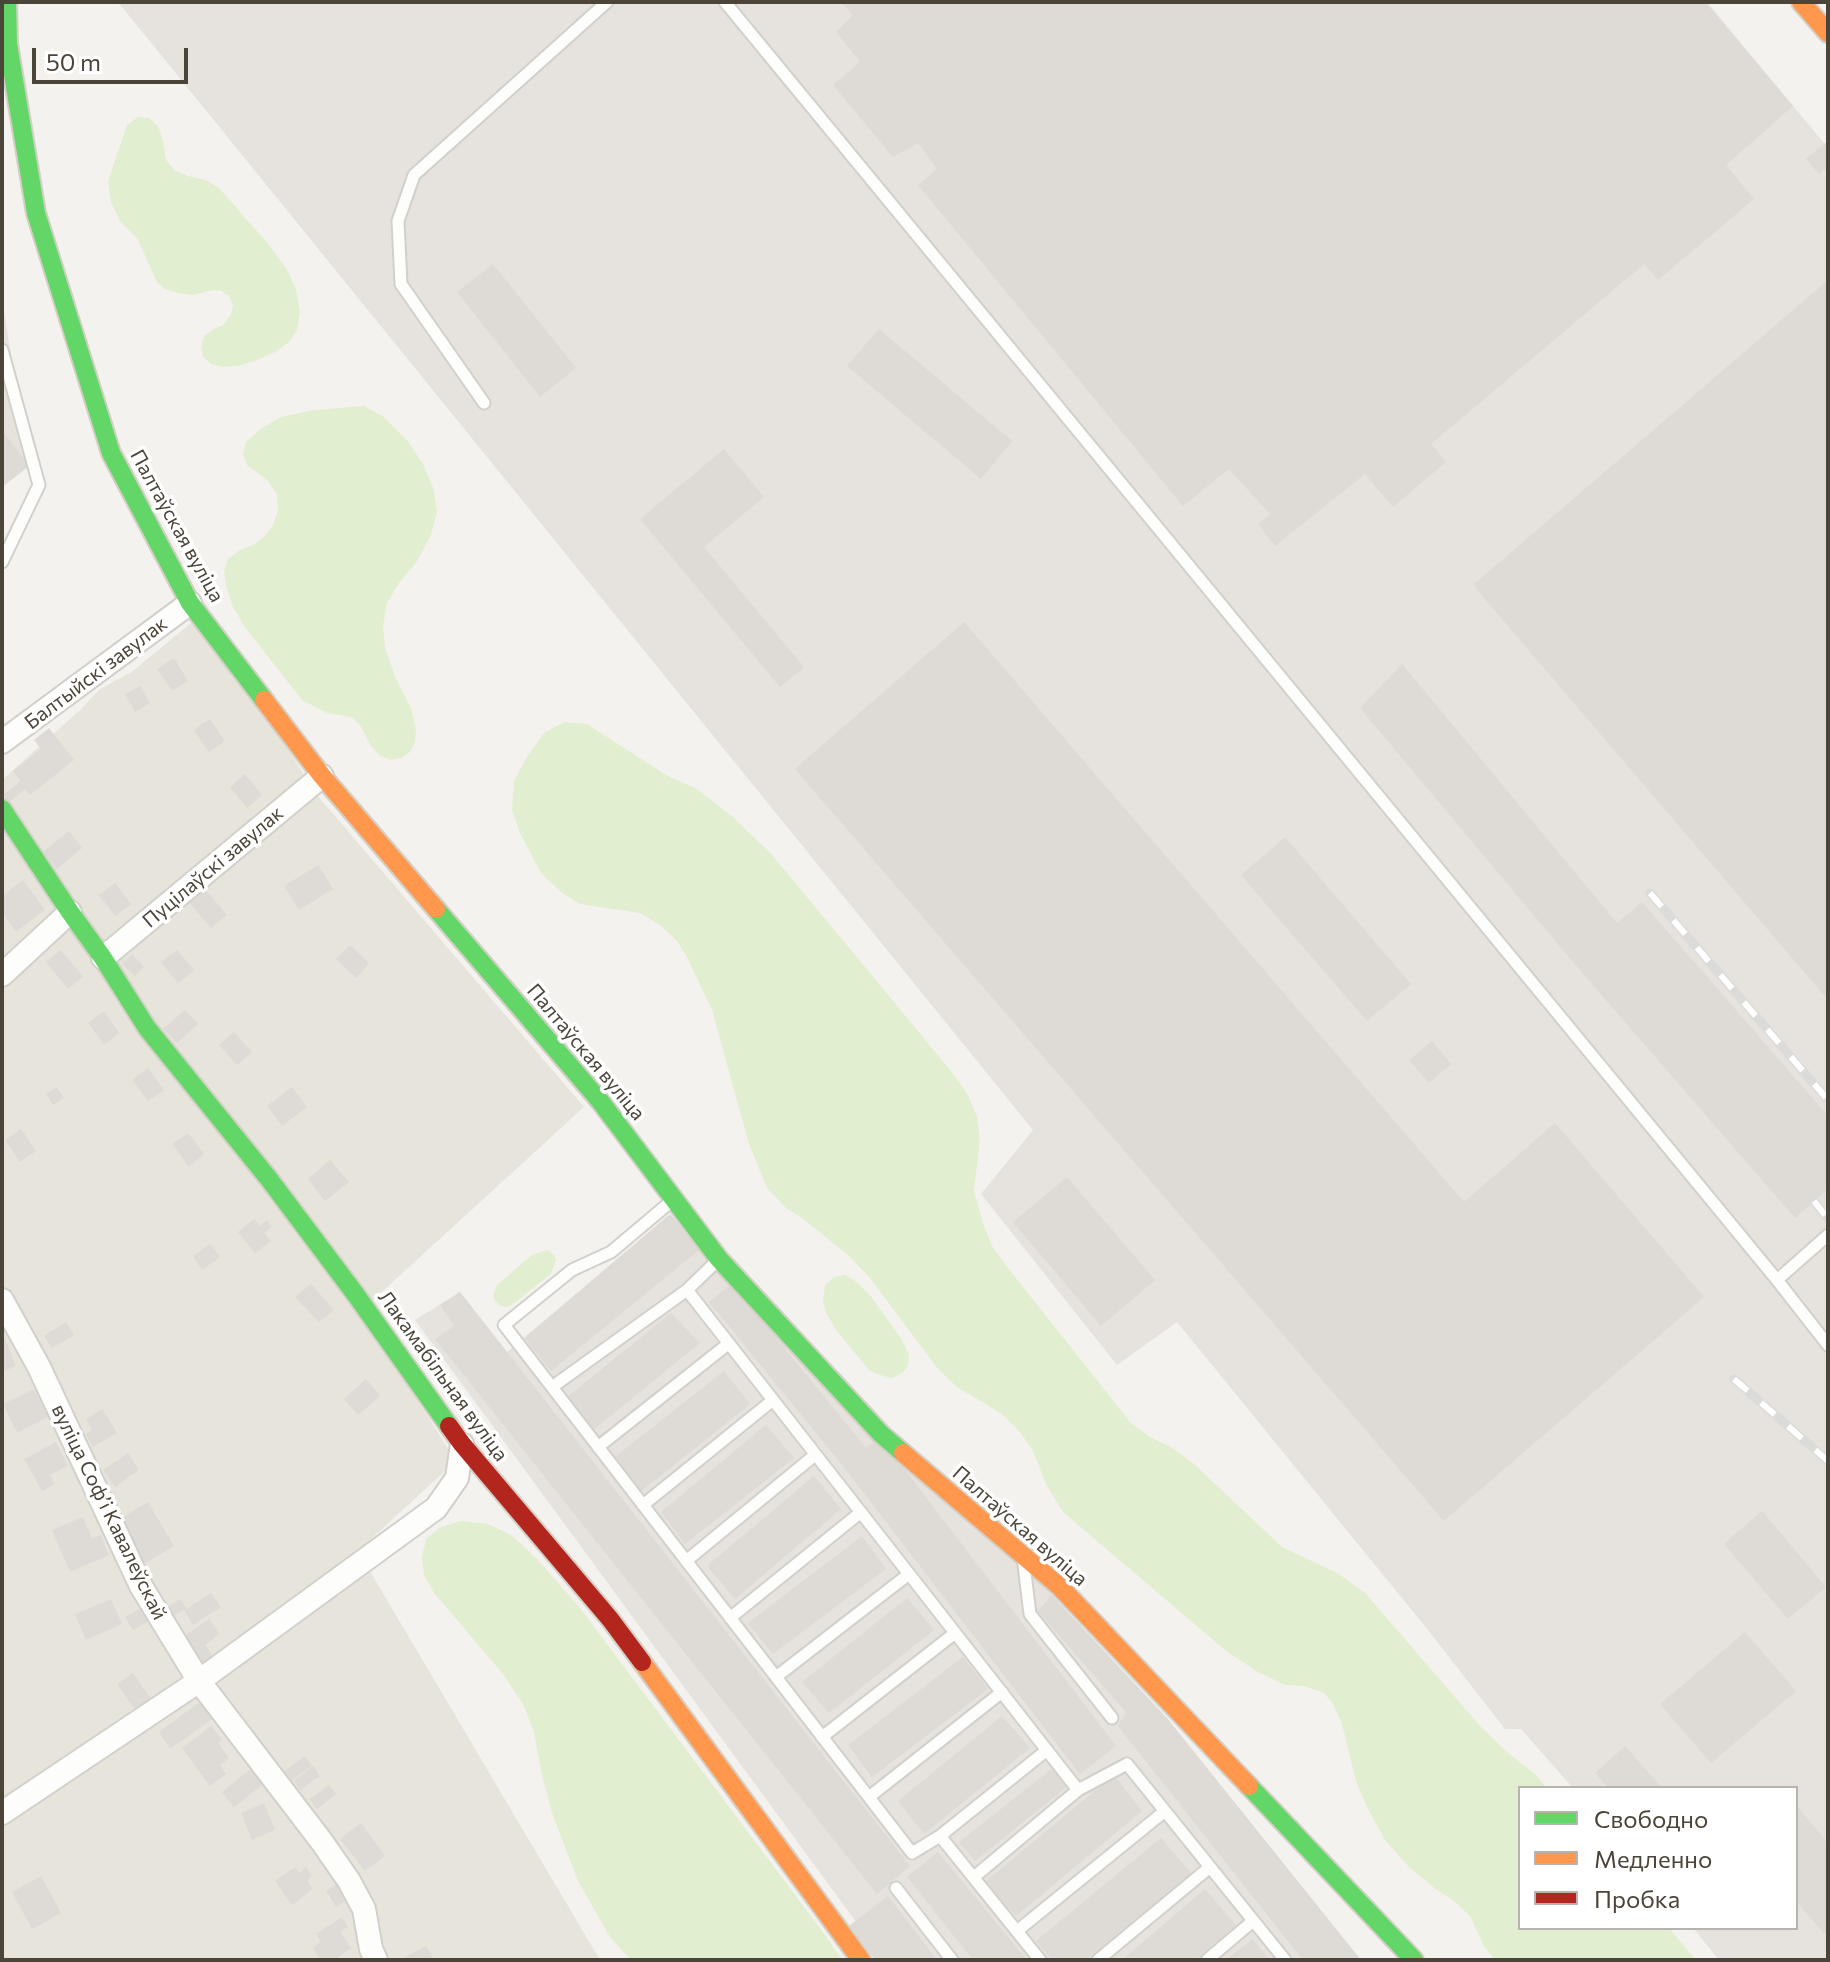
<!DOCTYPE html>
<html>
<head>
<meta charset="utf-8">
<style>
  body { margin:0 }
  #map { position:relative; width:1830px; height:1962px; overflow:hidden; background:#f4f2ee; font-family:Commissioner,sans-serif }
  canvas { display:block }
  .frame { position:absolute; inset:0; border:4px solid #4b4439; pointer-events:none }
  .legend { position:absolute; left:1518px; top:1786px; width:280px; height:144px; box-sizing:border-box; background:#fff; border:2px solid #b7b4b0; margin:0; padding:10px 14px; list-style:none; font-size:24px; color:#4b4439 }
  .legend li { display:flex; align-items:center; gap:16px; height:40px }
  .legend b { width:40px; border:2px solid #b7b4b0 }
  .scale { position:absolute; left:32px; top:48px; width:156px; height:36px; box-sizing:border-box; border:4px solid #4b4439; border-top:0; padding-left:10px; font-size:24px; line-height:28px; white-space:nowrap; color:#4b4439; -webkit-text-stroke:6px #fff; paint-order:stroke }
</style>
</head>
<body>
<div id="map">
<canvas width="1830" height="1962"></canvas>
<div class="frame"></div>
<ul class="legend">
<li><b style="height:10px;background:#63d668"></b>Свободно</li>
<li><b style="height:10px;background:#ff974d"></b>Медленно</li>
<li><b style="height:10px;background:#b3261e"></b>Пробка</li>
</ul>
<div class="scale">50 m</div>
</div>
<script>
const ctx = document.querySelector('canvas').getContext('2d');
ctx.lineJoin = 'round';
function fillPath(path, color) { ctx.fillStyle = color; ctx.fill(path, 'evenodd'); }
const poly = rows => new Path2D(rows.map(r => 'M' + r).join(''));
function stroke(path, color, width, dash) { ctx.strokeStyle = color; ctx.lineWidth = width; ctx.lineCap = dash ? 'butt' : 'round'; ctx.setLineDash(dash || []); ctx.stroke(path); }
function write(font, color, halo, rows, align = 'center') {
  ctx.font = font + ' Commissioner,sans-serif'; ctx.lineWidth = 7; ctx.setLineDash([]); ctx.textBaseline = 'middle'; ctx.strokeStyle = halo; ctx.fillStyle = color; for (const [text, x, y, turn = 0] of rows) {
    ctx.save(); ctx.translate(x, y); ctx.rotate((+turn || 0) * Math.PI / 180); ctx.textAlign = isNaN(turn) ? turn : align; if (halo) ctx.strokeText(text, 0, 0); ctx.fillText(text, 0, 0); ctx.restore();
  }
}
const residential = poly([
  [202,614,317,795,584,1107,361,1311,456,1461,358,1551,600,1960,2,1960,2,780,80,710,99,690,129,673,128,675]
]);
const industrial = poly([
  [118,2,1707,2,1828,148,1828,1960,1719,1960,1693,1928,1796,1928,1796,1788,1573,1788,1521,1729,1505,1729,1428,1630,1177,1322,1117,1365,981,1194,1033,1130],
  [2,299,29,466,2,487],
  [670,1214,1052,1595,1357,1960,884,1960,415,1320,460,1292,507,1352]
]);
const green = poly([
  [138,117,149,118,158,126,163,141,166,160,174,170,188,176,206,180,219,188,269,245,286,268,296,289,300,312,297,330,289,342,275,352,257,360,238,366,222,367,211,364,203,357,201,348,204,336,212,330,223,325,231,315,233,305,229,296,221,291,213,290,193,295,178,293,165,289,157,282,137,238,120,221,111,202,108,181,127,125],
  [364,406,384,417,407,440,423,464,434,490,437,512,431,535,416,563,399,583,387,603,383,626,385,648,395,676,411,708,416,729,415,742,410,752,401,758,391,760,380,756,371,746,360,725,352,717,327,713,302,700,245,627,233,607,226,586,224,571,228,559,240,550,253,545,264,537,273,525,278,511,277,494,268,481,247,465,243,454,246,442,262,428,281,417,314,410],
  [564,722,587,724,666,775,697,789,734,818,773,856,951,1071,968,1095,977,1117,980,1140,974,1191,983,1223,992,1246,1008,1268,1131,1423,1150,1437,1171,1447,1194,1464,1282,1547,1339,1574,1365,1593,1481,1727,1507,1752,1535,1774,1547,1788,1520,1788,1520,1928,1669,1928,1696,1960,1495,1960,1484,1946,1470,1916,1454,1901,1434,1888,1409,1867,1385,1840,1367,1807,1356,1781,1342,1724,1333,1704,1324,1693,1304,1686,1285,1685,1258,1672,1226,1651,1063,1512,1046,1484,1033,1451,1020,1432,1002,1414,957,1387,938,1369,870,1278,849,1256,802,1218,786,1208,767,1188,749,1144,712,1010,686,955,677,941,660,925,640,913,580,904,562,893,541,873,520,833,512,810,514,781,527,757,544,733],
  [547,1250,553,1254,556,1260,551,1274,513,1304,506,1307,501,1306,496,1302,493,1296,497,1285,532,1255],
  [845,1275,857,1282,870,1295,902,1340,909,1355,908,1366,902,1373,892,1378,880,1375,869,1370,837,1331,826,1313,823,1300,825,1285,834,1277],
  [461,1521,488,1524,511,1535,538,1560,580,1608,828,1939,842,1960,631,1960,628,1957,610,1937,578,1881,552,1813,542,1775,534,1732,523,1704,503,1674,434,1593,424,1575,422,1557,426,1539,441,1527]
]);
const building = poly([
  [841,2,1705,2,1793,106,1726,165,1754,199,1658,280,1644,264,1431,444,1446,462,1393,507,1365,474,1275,546,1258,524,1270,514,1229,469,1183,506,918,185,937,169,918,143,893,157,833,85,860,62,836,32,853,15],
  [1828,141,1828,167,1819,174,1806,159],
  [493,264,576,368,540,397,457,292],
  [1828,280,1828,1000,1473,585],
  [879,329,1012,441,981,479,847,366],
  [2,430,29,466,2,487],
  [724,449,764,497,704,547,804,667,780,687,640,519],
  [964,622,1464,1202,1555,1123,1704,1297,1444,1521,795,769],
  [174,658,188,681,172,691,157,669],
  [1402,664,1617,923,1642,902,1828,1116,1828,1189,1795,1218,1573,962,1360,708],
  [140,686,150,703,135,712,125,694],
  [210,719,225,741,209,752,194,730],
  [49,728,74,760,30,795,25,789,9,802,3,795,21,781,13,771,41,749,34,740],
  [245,774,262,795,247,808,230,787],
  [69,831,82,848,57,869,43,852],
  [1285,837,1411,984,1367,1021,1241,875],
  [318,865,333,889,299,910,284,886],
  [23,880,45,910,16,932,2,912,2,896],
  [115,883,131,904,115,916,99,895],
  [205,889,227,915,211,928,189,902],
  [350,945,369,963,356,978,336,959],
  [61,950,83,977,68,989,46,962],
  [177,950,194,970,178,983,161,962],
  [132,954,144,967,135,976,122,964],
  [185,1010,198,1024,177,1043,163,1029],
  [104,1011,119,1033,104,1045,88,1023],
  [234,1032,252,1052,237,1065,219,1045],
  [1432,1041,1451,1064,1429,1083,1409,1060],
  [148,1068,164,1090,148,1101,132,1080],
  [57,1087,64,1098,53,1105,46,1094],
  [292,1087,307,1107,282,1126,267,1106],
  [21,1129,36,1151,20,1162,5,1140],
  [188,1133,204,1154,189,1167,172,1144],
  [330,1160,349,1182,325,1201,308,1179],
  [1067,1177,1155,1280,1101,1326,1013,1222],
  [670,1214,699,1250,551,1371,525,1338],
  [254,1219,260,1226,267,1220,272,1227,264,1233,271,1241,255,1253,238,1232],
  [210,1244,220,1257,202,1270,193,1256],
  [311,1284,334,1310,319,1322,295,1297],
  [732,1284,866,1448,880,1437,1116,1746,1080,1774,843,1466,709,1302],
  [460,1292,910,1866,877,1894,435,1339,454,1326,440,1305],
  [671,1313,700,1343,592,1431,566,1398],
  [66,1322,74,1335,52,1348,44,1336],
  [5,1339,16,1366,2,1372,2,1340],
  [724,1371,750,1404,639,1493,611,1460],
  [366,1379,380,1396,358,1415,344,1399],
  [34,1389,48,1417,17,1433,3,1404],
  [102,1409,117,1433,93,1447,86,1434,92,1430,86,1419],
  [766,1425,794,1458,685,1544,661,1512],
  [56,1442,68,1466,50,1475,55,1484,42,1491,24,1459],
  [128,1453,139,1470,115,1487,103,1470],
  [814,1476,841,1509,735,1599,707,1566],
  [148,1502,174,1546,144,1564,118,1520],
  [1762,1511,1826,1587,1788,1619,1724,1544],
  [83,1517,92,1538,101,1535,109,1555,70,1572,52,1530],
  [862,1536,886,1569,773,1654,748,1623],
  [211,1593,221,1607,193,1625,184,1610,169,1619,163,1610,180,1599,187,1609],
  [1052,1595,1167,1718,1361,1960,1303,1960,1118,1726,1126,1712,1038,1611],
  [907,1598,934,1630,829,1713,802,1682],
  [111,1599,122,1624,86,1640,75,1614],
  [141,1608,149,1621,133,1630,125,1617],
  [209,1619,219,1634,205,1645,216,1661,203,1670,181,1638],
  [1745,1632,1796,1691,1711,1763,1660,1704],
  [963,1657,988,1689,872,1777,848,1745],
  [133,1673,151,1699,135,1710,117,1684],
  [200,1702,212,1719,170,1749,159,1732],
  [1002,1716,1030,1748,924,1834,898,1801],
  [211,1726,222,1740,218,1743,229,1758,220,1765,226,1774,210,1786,182,1748],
  [1625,1746,1662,1788,1609,1788,1595,1773],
  [305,1756,312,1766,292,1780,285,1771],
  [313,1766,320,1776,300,1790,294,1781],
  [253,1767,265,1783,234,1807,222,1792],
  [1054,1767,1069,1785,975,1861,959,1842],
  [1114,1775,1142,1811,1016,1916,985,1882],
  [329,1785,336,1794,317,1809,310,1799],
  [264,1803,275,1830,252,1840,241,1813],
  [1796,1805,1828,1843,1828,1938,1796,1901],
  [361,1823,385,1856,365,1871,340,1839],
  [1161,1838,1192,1874,1085,1960,1052,1960,1036,1941],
  [938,1852,1027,1960,973,1960,907,1877],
  [295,1867,299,1873,306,1867,312,1876,307,1880,313,1889,292,1905,275,1881],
  [41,1876,61,1913,32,1929,12,1892],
  [341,1881,352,1897,336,1907,326,1891],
  [1205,1889,1236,1925,1195,1960,1122,1960],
  [888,1896,937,1960,875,1960,849,1926],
  [342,1917,348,1927,340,1932,351,1948,334,1960,321,1960,313,1948,321,1942,316,1934],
  [1253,1939,1269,1960,1226,1960],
  [426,1946,434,1960,400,1960]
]);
const lane = poly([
  [725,2,1777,1280,1828,1345],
  [2,350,39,485,2,562],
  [484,403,401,284,398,221,414,175,607,2],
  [674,1199,611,1252,572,1270,504,1325,912,1853,940,1836,1040,1960],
  [719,1259,687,1290,1078,1790,1127,1764,1285,1960],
  [1777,1280,1828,1235],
  [552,1387,687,1290],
  [598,1447,728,1344],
  [643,1505,773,1400],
  [686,1561,815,1455],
  [1024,1565,1030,1614,1112,1718],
  [730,1618,861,1512],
  [776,1677,909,1574],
  [822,1737,955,1633],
  [869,1797,1002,1692],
  [940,1836,1047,1750],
  [974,1877,1078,1790],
  [896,1888,952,1960],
  [1017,1931,1165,1811],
  [1098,1960,1210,1867],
  [1207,1960,1253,1921]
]);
const street = poly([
  [2,742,190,603],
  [103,958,322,776],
  [2,975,70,912],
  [2,1300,39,1367,141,1586,199,1681,322,1842,349,1881,364,1909,371,1949,376,1960],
  [2,1813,199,1681,436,1508,457,1478,462,1444]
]);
const fast = poly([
  [7,2,8,44,36,213,111,453,190,603,264,700],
  [2,809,70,912,103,958,147,1028,269,1179,356,1295,449,1426],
  [436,909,600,1101,719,1259,881,1434,903,1453],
  [1249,1786,1414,1960]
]);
const slow = poly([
  [1801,2,1828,33],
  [264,700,322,776,436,909],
  [903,1453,1060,1587,1249,1786],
  [642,1662,861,1960]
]);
const jam = poly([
  [449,1426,462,1444,610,1619,642,1662]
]);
const rail = poly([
  [1650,893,1828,1100],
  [1814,1201,1828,1219],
  [1734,1379,1828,1461]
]);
const streetNames = [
  ["Палтаўская вуліца",177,526,61],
  ["Балтыйскі завулак",96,673,-37],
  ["Пуцілаўскі завулак",213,867,-40],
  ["Палтаўская вуліца",586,1052,50],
  ["Лакамабільная вуліца",443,1376,54],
  ["вуліца Софʼі Кавалеўскай",109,1512,64],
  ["Палтаўская вуліца",1020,1526,41]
];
fillPath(residential, '#e7e4dc');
fillPath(industrial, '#e6e2de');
fillPath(green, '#e1eecf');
fillPath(building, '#dedbd6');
stroke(lane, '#d2d0cb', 15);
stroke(street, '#d2d0cb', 26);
stroke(fast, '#d3cfc5', 22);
stroke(slow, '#d3cfc5', 22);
stroke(jam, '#d3cfc5', 22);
stroke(lane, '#fdfdfc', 11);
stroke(street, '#fdfdfc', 22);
stroke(fast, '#63d668', 18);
stroke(slow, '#ff974d', 18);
stroke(jam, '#b3261e', 18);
stroke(rail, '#dbdbda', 9);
stroke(rail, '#fff', 6, [18]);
write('20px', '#4b4439', '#fff', streetNames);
</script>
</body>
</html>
